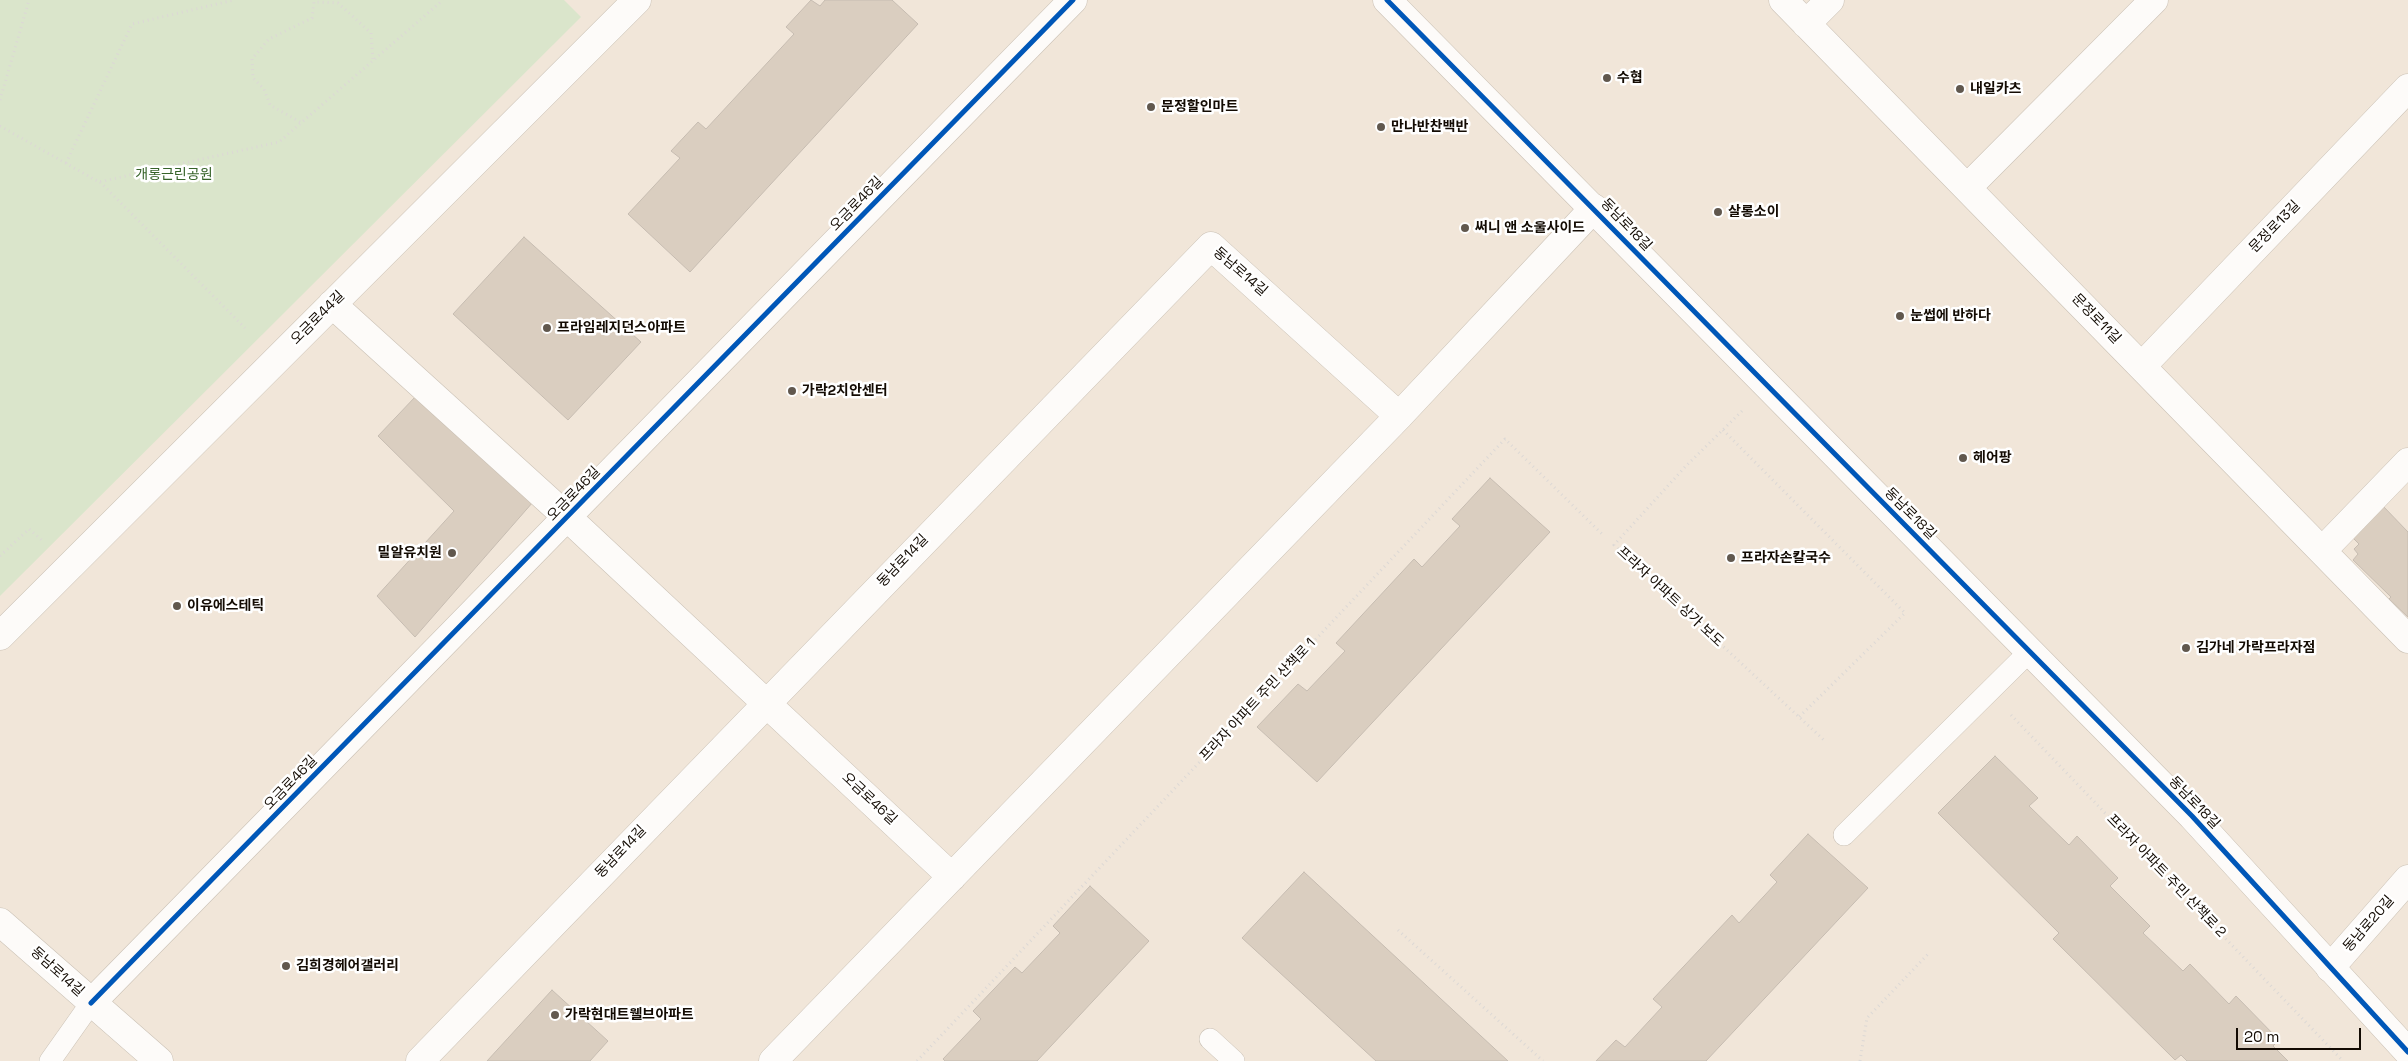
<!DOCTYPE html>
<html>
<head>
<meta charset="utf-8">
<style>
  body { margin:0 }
  #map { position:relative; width:2408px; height:1061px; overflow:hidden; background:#f1e6d9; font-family:"Space Grotesk",sans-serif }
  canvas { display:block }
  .scale { position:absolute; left:2236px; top:1028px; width:125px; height:22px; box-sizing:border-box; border:2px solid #130b03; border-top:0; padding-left:6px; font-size:15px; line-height:18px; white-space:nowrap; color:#130b03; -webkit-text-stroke:4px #fff; paint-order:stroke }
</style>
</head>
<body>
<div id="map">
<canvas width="2408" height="1061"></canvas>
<div class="scale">20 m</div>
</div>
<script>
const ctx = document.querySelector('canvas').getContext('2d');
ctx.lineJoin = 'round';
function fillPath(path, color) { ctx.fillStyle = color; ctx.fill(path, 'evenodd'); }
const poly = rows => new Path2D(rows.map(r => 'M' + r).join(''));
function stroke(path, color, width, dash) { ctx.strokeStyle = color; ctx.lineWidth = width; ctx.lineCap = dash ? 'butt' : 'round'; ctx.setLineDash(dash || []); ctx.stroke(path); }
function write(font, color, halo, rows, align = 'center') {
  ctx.font = font + ' "Space Grotesk","Noto Sans KR",sans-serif'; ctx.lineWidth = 5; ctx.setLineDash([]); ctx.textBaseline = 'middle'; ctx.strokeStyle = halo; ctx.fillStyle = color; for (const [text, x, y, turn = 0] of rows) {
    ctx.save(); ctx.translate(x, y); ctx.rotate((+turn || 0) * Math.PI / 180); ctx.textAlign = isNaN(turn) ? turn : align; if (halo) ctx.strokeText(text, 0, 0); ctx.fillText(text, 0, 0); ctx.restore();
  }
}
const green = poly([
  [0,0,564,0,581,17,0,596]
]);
const building = poly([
  [811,0,820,6,825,0,892,0,918,24,690,272,628,214,680,158,671,151,698,122,706,129,794,34,786,27,811,0],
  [524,237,641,342,568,420,453,314,524,237],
  [416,396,533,502,415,637,377,596,454,511,378,436,416,396],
  [1490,478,1550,532,1317,782,1257,727,1298,684,1307,691,1345,651,1336,643,1414,559,1422,567,1460,526,1452,519,1490,478],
  [2382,505,2408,532,2408,617,2389,599,2391,597,2353,560,2358,554,2354,549,2359,544,2353,538,2382,505],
  [1995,756,2038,798,2029,806,2069,845,2077,836,2118,878,2110,886,2150,926,2143,933,2183,971,2190,964,2229,1004,2236,996,2279,1040,2273,1046,2288,1061,2187,1061,2181,1055,2175,1060,2053,939,2059,933,1938,813,1995,756],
  [1808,834,1868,888,1706,1061,1596,1061,1616,1040,1625,1047,1662,1007,1653,999,1732,915,1739,923,1777,882,1770,875,1808,834],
  [1304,872,1508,1061,1376,1061,1242,938,1304,872],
  [1090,886,1149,941,1037,1061,945,1061,943,1059,981,1019,973,1011,1015,967,1022,973,1060,933,1053,926,1090,886],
  [552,990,608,1041,590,1061,487,1061,552,990]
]);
const path = poly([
  [0,100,29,0],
  [300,122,270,105,264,89,253,78,252,59,269,39,312,18,314,2,338,3,371,33,373,60],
  [0,126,99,182,279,142,443,0],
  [66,163,132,24,234,0],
  [100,182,245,328],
  [1742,411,1685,467,1614,545,1826,742],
  [1723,430,1905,613,1799,717],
  [0,556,29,529,44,542],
  [2011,715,2343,1061],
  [1398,930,1543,1061],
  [917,1061,1505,439,1604,536],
  [1860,1061,1867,1018,1930,952]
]);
const lane = poly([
  [1844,835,2029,652],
  [1210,1039,1234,1061],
  [50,1061,91,1003]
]);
const street = poly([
  [1783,0,2408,639],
  [1806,24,1830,0],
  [1967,188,2154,0],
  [332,304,567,517,952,877],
  [2142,366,2408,88],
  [2322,551,2408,462],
  [0,636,637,0],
  [0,922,159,1061],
  [2330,968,2408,879],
  [91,1003,1073,0],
  [420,1061,1211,246,1399,416],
  [773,1061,1399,416,1594,208]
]);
const secondary = poly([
  [1387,0,2192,816,2408,1052]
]);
const cycleway = poly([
  [1387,0,2192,816,2408,1052],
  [91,1003,1073,0]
]);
const markers = [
  [1607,78,5,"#61584e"],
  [1960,89,5,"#61584e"],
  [1151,107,5,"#61584e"],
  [1381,127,5,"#61584e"],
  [1718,212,5,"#61584e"],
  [1465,228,5,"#61584e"],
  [1900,316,5,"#61584e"],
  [547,328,5,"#61584e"],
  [792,391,5,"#61584e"],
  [1963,458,5,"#61584e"],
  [452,553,5,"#61584e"],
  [1731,558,5,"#61584e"],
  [177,606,5,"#61584e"],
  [2186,648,5,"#61584e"],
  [286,966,5,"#61584e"],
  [555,1015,5,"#61584e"]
];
const poiNames = [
  ["수협",1617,78],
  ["내일카츠",1970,89],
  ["문정할인마트",1161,107],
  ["만나반찬백반",1391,127],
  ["살롱소이",1728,212],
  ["써니 앤 소울사이드",1475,228],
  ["눈썹에 반하다",1910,316],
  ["프라임레지던스아파트",557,328],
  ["가락2치안센터",802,391],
  ["헤어팡",1973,458],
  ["밀알유치원",442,553,"right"],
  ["프라자손칼국수",1741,558],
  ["이유에스테틱",187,606],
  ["김가네 가락프라자점",2196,648],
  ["김희경헤어갤러리",296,966],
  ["가락현대트웰브아파트",565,1015]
];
const parkNames = [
  ["개롱근린공원",174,175]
];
const streetNames = [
  ["오금로46길",857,204,-46],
  ["동남로18길",1626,225,46],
  ["문정로13길",2275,227,-46],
  ["동남로14길",1240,272,41],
  ["오금로44길",318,318,-45],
  ["문정로11길",2096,319,46],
  ["오금로46길",574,494,-46],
  ["동남로18길",1910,514,45],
  ["동남로14길",903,561,-46],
  ["프라자 아파트 상가 보도",1670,597,43],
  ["프라자 아파트 주민 산책로 1",1258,700,-47],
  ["오금로46길",291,783,-46],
  ["오금로46길",869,799,43],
  ["동남로18길",2194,803,46],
  ["동남로14길",621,852,-46],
  ["프라자 아파트 주민 산책로 2",2166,876,46],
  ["동남로20길",2369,924,-49],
  ["동남로14길",57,972,42]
];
fillPath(green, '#dae5cb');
fillPath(building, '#dacec0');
stroke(building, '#c6bcb1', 1);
stroke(lane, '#cac1b5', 22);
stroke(street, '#cac1b5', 29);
stroke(secondary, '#cac1b5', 29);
stroke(path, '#dcd8d5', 3, [1, 4]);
stroke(lane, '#fdfbf9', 21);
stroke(street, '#fdfbf9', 28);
stroke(secondary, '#fdfbf9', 28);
stroke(cycleway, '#0057b8', 5);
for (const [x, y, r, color] of markers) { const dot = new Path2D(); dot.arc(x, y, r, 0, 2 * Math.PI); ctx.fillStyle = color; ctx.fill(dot); stroke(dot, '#fff', 2); }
write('bold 14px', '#130b03', '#fff', poiNames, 'left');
write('14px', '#366329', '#fff', parkNames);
write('14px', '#130b03', '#fff', streetNames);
</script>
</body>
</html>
